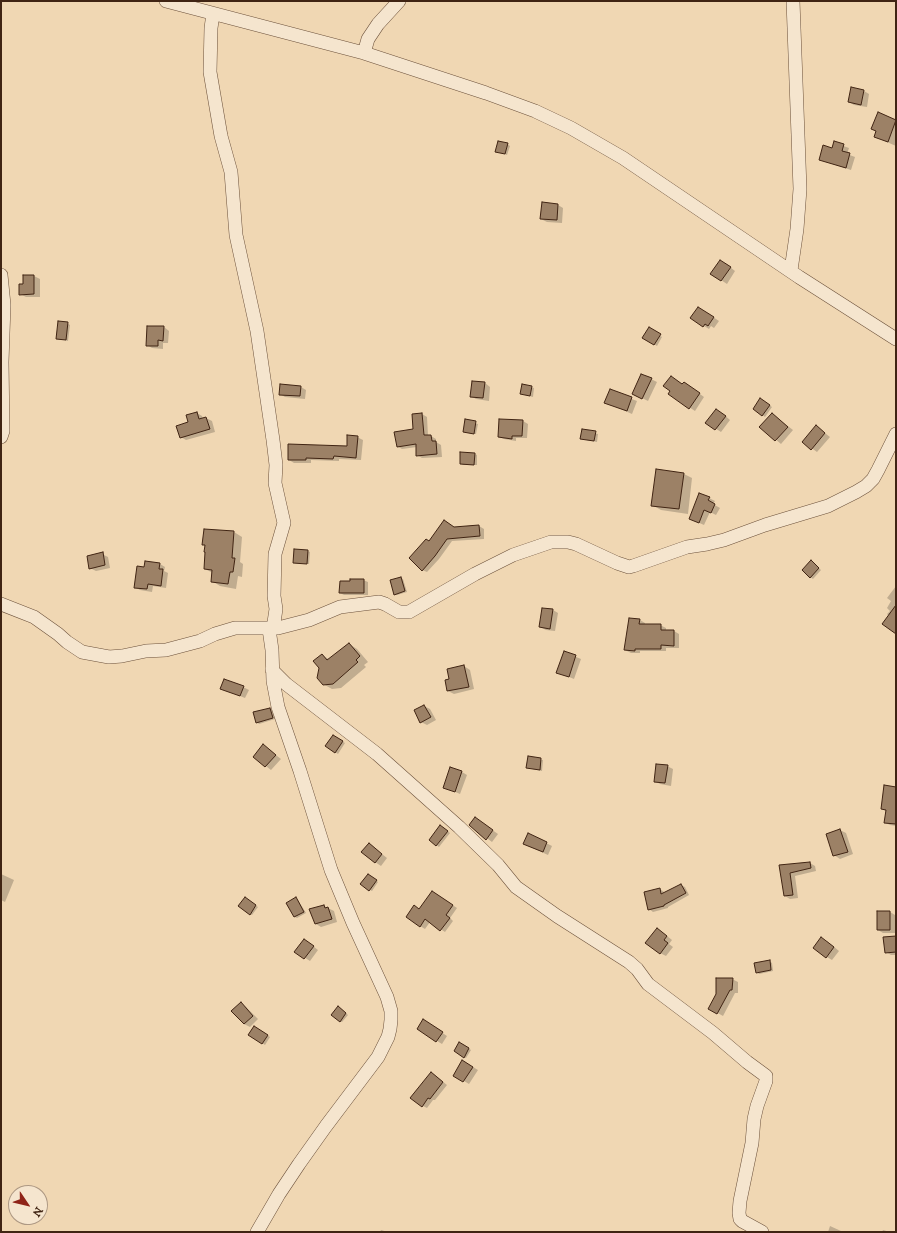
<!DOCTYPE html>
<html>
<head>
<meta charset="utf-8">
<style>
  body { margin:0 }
  #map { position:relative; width:897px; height:1233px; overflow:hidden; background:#f0d7b3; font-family:"IM FELL DW Pica",serif }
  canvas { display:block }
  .frame { position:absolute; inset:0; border:2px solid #402413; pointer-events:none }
  .north { position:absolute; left:8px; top:1185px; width:40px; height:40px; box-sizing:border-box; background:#f5e5ce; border:1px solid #ad9883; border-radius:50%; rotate:125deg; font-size:11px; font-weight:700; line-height:16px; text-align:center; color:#402413 }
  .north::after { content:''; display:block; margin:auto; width:14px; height:18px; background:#8f2418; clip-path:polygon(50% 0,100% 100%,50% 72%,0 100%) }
</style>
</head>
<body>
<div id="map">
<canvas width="897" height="1233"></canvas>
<div class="frame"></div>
<div class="north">N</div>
</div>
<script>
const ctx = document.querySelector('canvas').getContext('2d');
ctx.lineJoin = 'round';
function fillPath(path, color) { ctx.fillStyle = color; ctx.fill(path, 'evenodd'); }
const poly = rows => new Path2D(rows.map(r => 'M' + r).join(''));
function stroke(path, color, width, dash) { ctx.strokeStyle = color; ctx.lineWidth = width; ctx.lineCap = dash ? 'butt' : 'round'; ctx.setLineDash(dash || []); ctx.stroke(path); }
const shadow = poly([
  [852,88,864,91,869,94,867,107,854,105,849,102],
  [878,113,896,121,896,146,880,139,877,131],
  [835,143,849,148,847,154,855,157,851,170,826,162,820,159,833,149],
  [507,144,510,146,507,155,499,152],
  [558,205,563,208,562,223,547,222,541,219],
  [726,264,735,271,727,284,712,274],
  [24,276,34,276,40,279,40,297,26,297,20,294,24,285],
  [704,311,719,321,714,328,711,326,709,329,704,326],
  [67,323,70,325,68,341,57,338],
  [164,327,169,331,168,343,163,343,163,349,152,348,147,345],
  [649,329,662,337,657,346,644,338],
  [651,379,657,382,648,401,638,396],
  [676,380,683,385,689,386,704,397,695,411,669,394],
  [473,382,485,383,490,387,489,401,476,399,471,396],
  [523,385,534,388,533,397,521,394],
  [301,387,306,390,305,399,285,397,280,394],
  [611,391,637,401,632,414,605,402],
  [763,401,772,407,765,417,754,409],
  [197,413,202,416,203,419,206,418,212,421,215,432,186,440,181,437],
  [722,413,730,420,721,432,707,423],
  [422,414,427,417,428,436,431,436,436,439,436,442,441,445,442,457,422,458,417,455,417,447,402,449,397,446,414,430],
  [772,414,793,430,781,444,761,427],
  [500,420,523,421,528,424,527,438,516,438,516,441,504,439,499,437],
  [465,421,478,424,476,434,464,432],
  [583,430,598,434,597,442,581,439],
  [821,430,830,437,817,452,803,442],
  [357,437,363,440,361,460,339,459,339,461,311,460,311,463,294,463,289,460,348,447],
  [475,454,477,455,477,465,463,465,461,463],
  [657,470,684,474,692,478,688,514,661,510,652,505],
  [709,498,715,501,713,504,720,508,716,515,710,512,704,525,695,521],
  [479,526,484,529,484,539,452,541,439,559,427,572,422,570,429,542,454,528],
  [234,532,242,537,240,562,243,564,242,577,238,576,236,589,220,586,212,581,213,573,205,569,206,546,203,544],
  [308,551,310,552,309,564,294,562],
  [102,554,108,557,110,568,96,571,90,568],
  [813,563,821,570,813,579,810,577],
  [160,564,165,567,164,571,168,573,166,588,153,586,152,592,140,590,135,587,145,568],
  [401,578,403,579,407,592,397,595,395,594],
  [363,580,368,582,368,595,344,595,340,593,351,582],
  [896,586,896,632,889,616,887,614,890,611,887,608,891,601,887,598],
  [553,610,558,613,555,631,546,630,540,627],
  [630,619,640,620,645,623,645,625,660,625,666,628,666,631,674,631,679,634,679,648,666,648,666,651,640,651,640,653,631,653,625,650],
  [349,644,357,649,368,662,364,665,366,667,341,688,332,689,323,684,322,655,330,660],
  [564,652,581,659,574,679,557,672],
  [464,666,470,670,474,689,454,694,448,691,446,680,451,679],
  [243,687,249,690,245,698,222,689],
  [424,706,430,709,436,720,427,725,421,722],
  [270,709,272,710,275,719,259,724,257,722],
  [333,736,345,743,338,754,326,746],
  [264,746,281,759,271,770,254,757],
  [528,757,543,760,542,771,527,768],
  [667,766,673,769,671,786,660,784,655,781],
  [462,772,467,775,460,794,444,787],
  [896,788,896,826,890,825,886,823,886,811,882,809],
  [475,818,498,834,492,842,470,825],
  [443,828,450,833,439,847,430,840],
  [840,830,846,833,853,854,840,859,834,855,827,834],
  [528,834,552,846,548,855,524,844],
  [369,844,387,858,381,866,375,862],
  [810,863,815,866,816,871,795,876,798,898,790,899,785,896,780,866],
  [1,874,14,880,5,902,1,900],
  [368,875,378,882,372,891,370,890],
  [681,885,685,887,689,895,668,907,668,908,653,912,649,909,660,889,664,892,665,893],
  [437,895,457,908,450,918,453,921,445,932,430,922,425,929,420,926,420,910],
  [245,899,258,907,252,915,239,906],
  [296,899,298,900,306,913,297,918,295,917,287,903],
  [324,906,334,911,337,922,321,927,316,924],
  [890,912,895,915,895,933,883,933,878,930],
  [662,932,672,940,669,944,673,947,666,956,660,953],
  [896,937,896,955,891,955,886,952],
  [827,941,839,951,832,960,827,957],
  [309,943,318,950,310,961,296,952],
  [769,961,772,963,773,971,759,974,757,972],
  [732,979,738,982,738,993,735,993,723,1016,709,1008],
  [241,1004,246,1007,258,1019,250,1027,244,1024,233,1011],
  [340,1008,348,1015,342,1022,340,1021],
  [429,1024,447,1036,442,1044,418,1029],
  [254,1027,270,1037,265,1045,249,1034],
  [460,1043,471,1050,466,1058,455,1051],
  [463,1061,478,1070,469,1084,454,1075],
  [432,1073,447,1085,435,1100,433,1100,427,1108,423,1106],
  [830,1226,841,1231,843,1232,828,1232],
  [381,1230,388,1232,380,1232],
  [883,1230,890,1232,882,1232]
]);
const building = poly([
  [851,87,864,90,861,105,848,102,851,87],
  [878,112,896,120,888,142,874,137,876,131,871,129,878,112],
  [498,141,508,143,505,154,495,152,498,141],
  [834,141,844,144,842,151,850,153,846,168,819,160,823,145,832,148,834,141],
  [542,202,558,204,557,220,540,219,542,202],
  [720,260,731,267,721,281,710,274,720,260],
  [23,275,34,275,34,294,19,295,19,284,23,284,23,275],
  [698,307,714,317,708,326,705,324,703,327,690,318,698,307],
  [58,321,68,322,66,340,56,339,58,321],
  [147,326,164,326,163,341,158,340,158,346,146,346,147,326],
  [649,327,661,334,654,345,642,338,649,327],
  [641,374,652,378,642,399,632,394,641,374],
  [671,376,682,384,684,382,700,393,689,409,668,394,670,391,663,386,671,376],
  [472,381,485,382,483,398,470,397,472,381],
  [280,384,301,386,300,396,279,395,280,384],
  [522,384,532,386,530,396,520,394,522,384],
  [610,389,632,397,627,411,604,403,610,389],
  [760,398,770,405,762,416,753,409,760,398],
  [716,409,726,416,715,430,705,423,716,409],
  [197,412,199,419,206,417,210,429,180,438,176,426,188,422,186,415,197,412],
  [422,413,424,435,431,435,432,441,436,441,437,454,416,456,416,444,397,447,394,432,413,429,412,414,422,413],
  [772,413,788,427,775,441,759,427,772,413],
  [465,419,476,421,474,434,463,432,465,419],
  [499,419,523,420,522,436,512,436,512,439,498,437,499,419],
  [816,425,825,433,811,450,802,442,816,425],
  [582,429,596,431,594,441,580,439,582,429],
  [347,435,358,436,356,458,334,456,333,459,306,458,306,460,288,460,288,444,347,446,347,435],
  [460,452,475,453,474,465,460,464,460,452],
  [656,469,684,473,679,509,651,506,656,469],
  [699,493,710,497,708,500,715,504,711,513,704,510,699,523,689,519,699,493],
  [444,520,454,527,479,525,480,536,447,539,435,556,422,571,409,558,426,539,429,541,444,520],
  [204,529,234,531,232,558,235,558,233,572,230,572,228,584,211,582,212,570,204,569,205,552,204,552,205,545,202,545,204,529],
  [294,549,308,550,307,564,293,563,294,549],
  [103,552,105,565,89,569,87,556,103,552],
  [811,560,819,568,810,578,802,570,811,560],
  [145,561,160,563,159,569,163,569,161,586,148,584,147,589,134,588,137,566,144,567,145,561],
  [401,577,405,591,394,595,390,580,401,577],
  [350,579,364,579,364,593,339,593,340,581,350,581,350,579],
  [896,605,896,634,882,624,896,605],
  [542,608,553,609,550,629,539,627,542,608],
  [629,618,640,619,639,624,661,624,661,630,674,630,674,646,661,645,661,649,635,649,635,651,624,650,629,618],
  [349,643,360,656,356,660,358,662,333,684,323,685,317,678,319,668,313,661,322,654,327,660,349,643],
  [564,651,576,655,569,677,556,673,564,651],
  [464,665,469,687,447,691,445,680,449,679,447,669,464,665],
  [224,679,244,686,240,696,220,689,224,679],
  [424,705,431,717,420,723,414,710,424,705],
  [270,708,273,718,256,723,253,712,270,708],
  [333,735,343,741,335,753,325,746,333,735],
  [263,744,276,755,265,767,253,757,263,744],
  [528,756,541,758,540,770,526,768,528,756],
  [656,764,668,765,665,783,654,782,656,764],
  [450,767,462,771,455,792,443,788,450,767],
  [884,785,896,787,896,824,884,823,886,810,881,809,884,785],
  [475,817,493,830,486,840,469,825,475,817],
  [440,825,448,831,436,846,429,840,440,825],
  [840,829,848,852,833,856,826,834,840,829],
  [528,833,547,842,543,852,523,844,528,833],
  [369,843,382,854,375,863,361,852,369,843],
  [810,862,811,868,790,873,793,895,784,896,779,865,810,862],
  [368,874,377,880,369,891,360,884,368,874],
  [681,884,686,893,664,905,664,906,648,910,644,892,660,888,661,894,681,884],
  [432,891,453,905,446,915,450,918,440,931,425,919,420,927,406,917,414,905,419,909,432,891],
  [245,897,256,905,250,915,238,906,245,897],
  [296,897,304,912,294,917,286,903,296,897],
  [324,905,325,908,328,907,332,919,315,924,309,909,324,905],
  [877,911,890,911,890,930,877,930,877,911],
  [657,928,667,936,664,940,668,943,660,954,645,943,657,928],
  [896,936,896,952,885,953,883,937,896,936],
  [821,937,834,947,826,958,813,948,821,937],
  [304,939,314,946,304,959,294,952,304,939],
  [770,960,771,970,756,973,754,963,770,960],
  [716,978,733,978,732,990,730,990,717,1014,708,1009,716,994,716,978],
  [241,1002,253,1016,244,1024,231,1011,241,1002],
  [338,1006,346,1013,340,1022,331,1015,338,1006],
  [423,1019,443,1032,436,1042,417,1029,423,1019],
  [254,1026,268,1035,262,1044,248,1035,254,1026],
  [459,1042,469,1048,464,1058,454,1051,459,1042],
  [462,1060,473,1067,463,1082,453,1076,462,1060],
  [431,1072,443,1082,430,1099,428,1098,422,1107,410,1098,431,1072]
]);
const minor = poly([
  [166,1,364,53,486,93,535,111,571,128,623,158,799,277,896,339],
  [213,14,211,28,210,72,221,136,231,172,236,235,257,331,273,440,276,465,275,483,284,523,275,554,274,596,276,609,273,629],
  [364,53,368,39,378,24,399,1],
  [791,270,797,229,800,189,793,1],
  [1,275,4,305,2,362,3,431,1,437],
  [1,604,34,617,58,634,67,642,82,652,109,657,122,656,146,651,166,650,200,641,215,634,235,628,278,628,309,620,340,607,379,602,385,604,399,612,409,612,475,574,513,555,551,542,568,542,576,544,617,563,629,567,633,566,687,547,707,544,724,540,765,525,828,506,856,492,866,486,873,479,878,470,896,434],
  [272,670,286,684,377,754,459,827,498,865,516,887,557,916,629,962,637,969,648,984,713,1033,747,1062,766,1076,766,1081,757,1106,754,1119,752,1143,740,1201,739,1213,740,1219,742,1221,762,1232],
  [257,1232,279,1194,299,1164,326,1126,378,1057,388,1037,390,1029,391,1020,391,1011,387,997,353,923,331,870,300,771,278,707,273,681,272,650,269,629]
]);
fillPath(shadow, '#0003');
fillPath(building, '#9c8166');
stroke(building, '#402413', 1);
stroke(minor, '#6c513b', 14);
stroke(minor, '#f5e5ce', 13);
</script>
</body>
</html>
